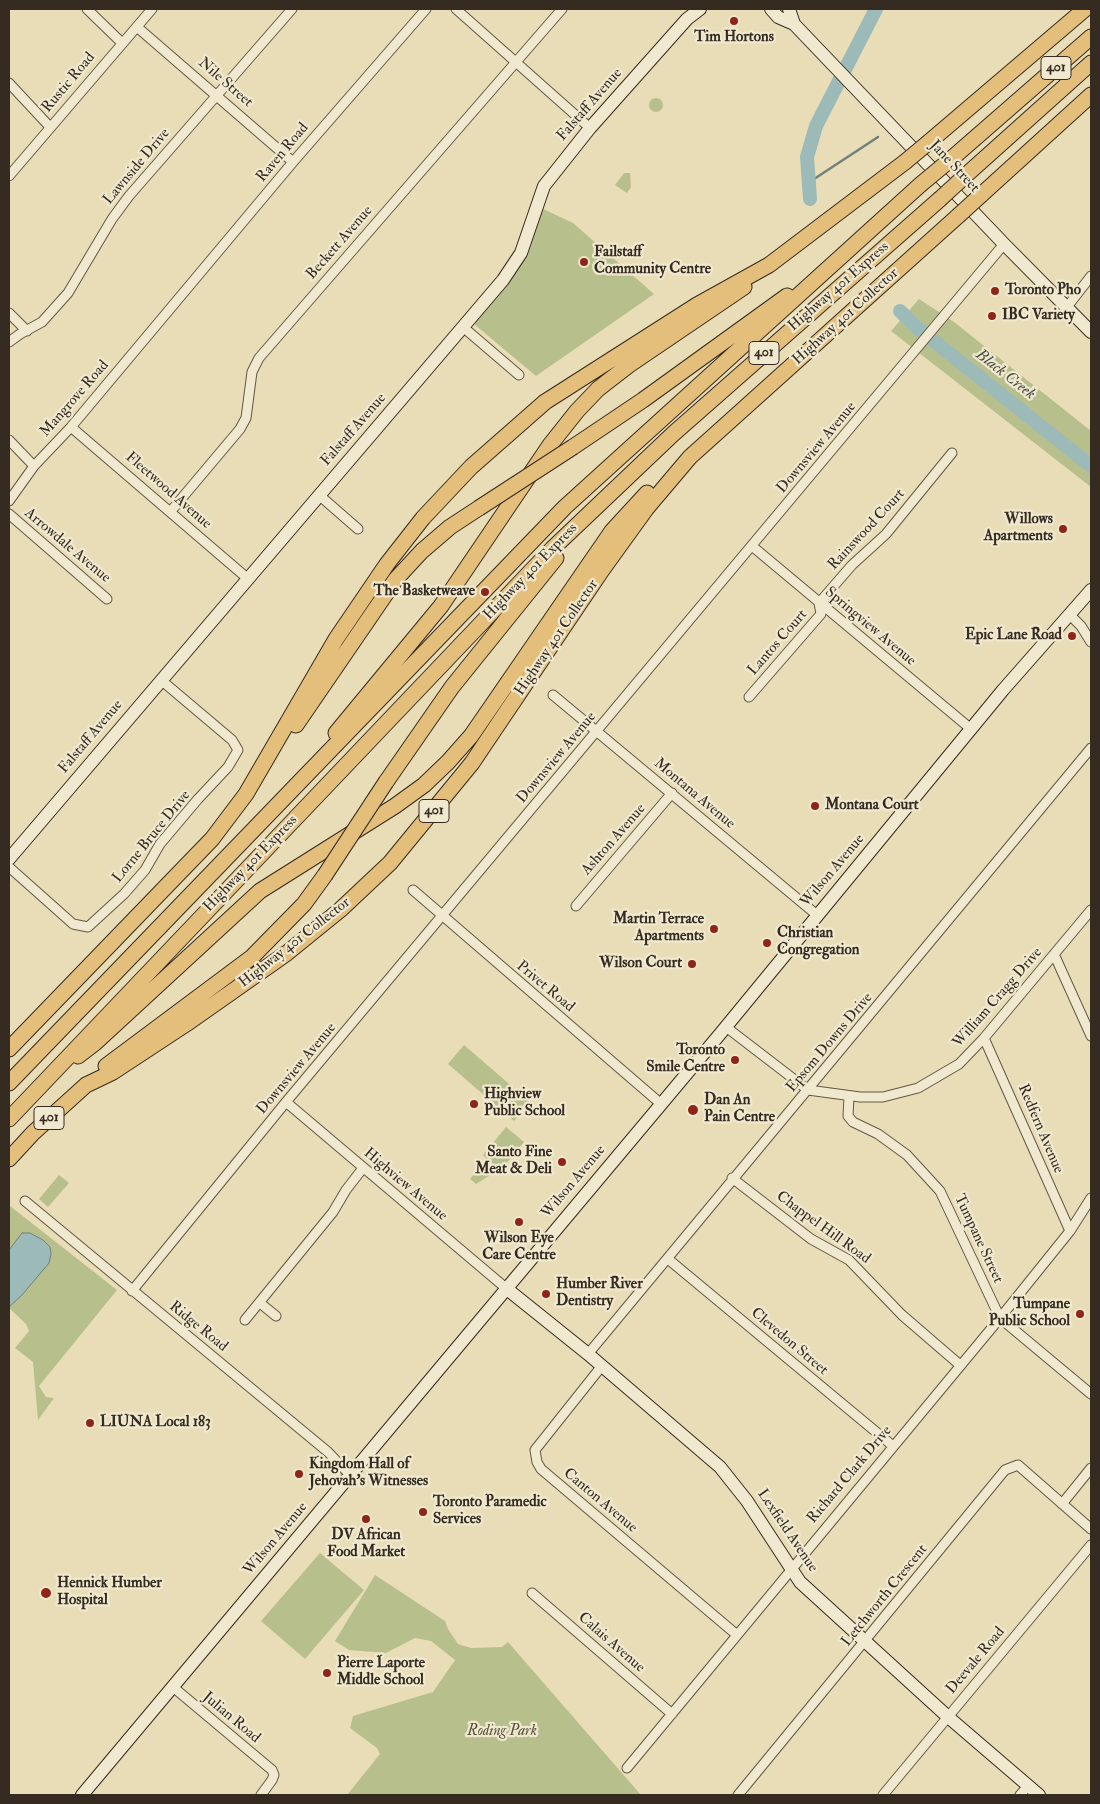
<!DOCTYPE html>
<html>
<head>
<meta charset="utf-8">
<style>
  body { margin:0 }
  #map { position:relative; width:1100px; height:1804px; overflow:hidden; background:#e8ddb6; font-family:"IM FELL Double Pica",serif }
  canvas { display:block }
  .frame { position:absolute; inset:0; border:10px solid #362b20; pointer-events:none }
</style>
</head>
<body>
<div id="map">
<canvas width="1100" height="1804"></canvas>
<div class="frame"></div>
</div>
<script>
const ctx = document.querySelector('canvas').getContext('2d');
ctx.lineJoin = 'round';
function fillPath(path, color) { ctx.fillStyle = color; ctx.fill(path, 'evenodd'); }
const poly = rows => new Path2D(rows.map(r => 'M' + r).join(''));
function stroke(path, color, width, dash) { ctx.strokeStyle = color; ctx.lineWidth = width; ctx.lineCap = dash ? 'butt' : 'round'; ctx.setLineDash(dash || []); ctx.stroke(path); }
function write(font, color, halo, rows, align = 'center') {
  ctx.font = font + ' "IM FELL Double Pica",serif'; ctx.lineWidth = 4.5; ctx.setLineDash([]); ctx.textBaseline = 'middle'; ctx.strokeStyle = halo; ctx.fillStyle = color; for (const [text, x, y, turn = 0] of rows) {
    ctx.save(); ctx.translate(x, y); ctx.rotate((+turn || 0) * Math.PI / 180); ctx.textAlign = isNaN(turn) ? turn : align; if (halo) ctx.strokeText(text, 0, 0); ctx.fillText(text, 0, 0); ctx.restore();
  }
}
const green = poly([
  '649 105a7 7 0 1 1 14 0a7 7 0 1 1-14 0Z',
  [624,173,630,173,631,187,627,193,615,185],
  [541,208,573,223,654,294,536,376,474,324,509,283,526,256],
  [919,299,954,322,1091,431,1091,487,891,331],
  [464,1045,530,1102,514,1121,448,1064],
  [506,1127,524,1142,500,1171,483,1155],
  [482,1165,491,1173,489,1176,476,1184,470,1179],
  [59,1175,69,1183,48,1207,39,1199],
  [10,1206,117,1290,39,1386,46,1397,54,1398,38,1420,33,1362,15,1348,29,1331,26,1324,9,1308],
  [320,1553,364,1590,305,1659,261,1621],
  [375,1575,445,1621,448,1629,458,1644,471,1648,502,1647,508,1642,641,1795,347,1795,380,1754,377,1748,350,1728,353,1716,433,1692,455,1660,431,1641,415,1638,386,1653,349,1650,335,1641]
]);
const water = poly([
  [22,1233,30,1233,43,1240,50,1247,51,1254,49,1263,22,1295,9,1307,9,1250,22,1233]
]);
const stream = poly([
  [808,183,878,137]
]);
const river = poly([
  [810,199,807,157,816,126,876,9],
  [900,311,915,326,1091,466]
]);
const street = poly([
  [87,9,122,43],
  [456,9,590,128],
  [137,27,293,162],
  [9,83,50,127],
  [9,176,152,9],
  [1067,307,1091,276],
  [9,313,27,331],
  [463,327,519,375],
  [9,342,20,334,42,322,68,293,112,219,129,196,292,9],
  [71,427,247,578],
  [9,440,34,466],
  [319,495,358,529],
  [9,501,34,466,71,427,293,162,426,9],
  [171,511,240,429,246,418,252,372,259,358,562,9],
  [9,514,107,599],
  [752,546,971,729],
  [819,603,852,565,886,534,952,453],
  [1069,614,1081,626,1091,642],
  [553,695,817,915],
  [749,697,821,614,819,603],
  [9,867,73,924,88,927,124,894,145,870,160,844,198,799,228,767,238,750,232,740,161,680],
  [413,890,660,1103],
  [576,906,672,793],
  [1054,954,1091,1036],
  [726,1027,808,1090,860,1097,883,1097,918,1088,959,1064,984,1038,1091,910],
  [984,1038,1070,1231],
  [849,1097,848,1116,853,1122,878,1134,907,1155,940,1191,1000,1318,1091,1394],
  [286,1102,507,1289],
  [732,1178,811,1239,849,1260,902,1315,960,1365],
  [25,1201,328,1452,351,1476],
  [668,1259,893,1446],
  [132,1291,286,1102,1004,244],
  [260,1303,276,1316],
  [245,1320,333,1212,346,1190,363,1168],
  [588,1354,1091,748],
  [601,1367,535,1450,537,1462,541,1469,737,1635],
  [1062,1504,1091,1468],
  [532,1593,672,1714],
  [173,1687,272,1770,274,1775,272,1780,261,1795],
  [627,1768,1000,1318,1070,1231,1091,1198],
  [738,1795,1005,1470,1018,1465,1091,1529],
  [883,1795,1091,1545],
  [1020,1795,1028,1786]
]);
const secondary = poly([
  [771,9,778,17,794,24,1004,244,1091,332],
  [789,9,794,24],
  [9,859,503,280,521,253,544,186,590,128,687,19,700,9],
  [507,1289,588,1354,720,1467,747,1501,800,1582,947,1716,1039,1795],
  [82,1795,720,1034,1003,690,1091,590]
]);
const highway = poly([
  [929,142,1085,9],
  [950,160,1091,37],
  [965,176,1091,63],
  [981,195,1091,95],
  [573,447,643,400,787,296],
  [296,725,396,579,422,551,450,527,479,508],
  [336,733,441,606,550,445,577,411,598,389,629,365,744,287],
  [386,782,452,687,556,558],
  [9,1049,212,839,246,794,336,639,387,564,423,518,471,467,545,402,697,305,769,265,905,162],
  [78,1056,95,1043,260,891,395,806,424,785,448,762,471,736,612,531,647,493],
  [106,1066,252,957,304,904,325,875],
  [9,1083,565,507,920,185],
  [9,1119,552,549,673,434,940,199],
  [9,1159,33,1133,86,1085,113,1072,186,1024,287,953,340,910,390,863,472,763,602,570,646,509,690,457,958,216]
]);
const highwayBridge = poly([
  [905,162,929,142],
  [920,185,950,160],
  [940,199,965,176],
  [958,216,981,195],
  [479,508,573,447],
  [325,875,386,782]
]);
const markers = [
  [734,21,5,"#8f2418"],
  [584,262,5,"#8f2418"],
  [995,291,5,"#8f2418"],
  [992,316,5,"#8f2418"],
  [1063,529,5,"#8f2418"],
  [485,592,5,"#8f2418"],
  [1072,636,5,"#8f2418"],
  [815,806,5,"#8f2418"],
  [714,929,5,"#8f2418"],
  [767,943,5,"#8f2418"],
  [692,964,5,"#8f2418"],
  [735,1060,5,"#8f2418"],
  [474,1104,5,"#8f2418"],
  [693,1110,6,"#8f2418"],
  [562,1162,5,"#8f2418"],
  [519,1222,5,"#8f2418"],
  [546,1294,5,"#8f2418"],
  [1080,1314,5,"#8f2418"],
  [90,1423,5,"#8f2418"],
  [299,1474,5,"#8f2418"],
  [423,1512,5,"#8f2418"],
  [366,1519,5,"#8f2418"],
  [46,1593,6,"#8f2418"],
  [327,1673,5,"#8f2418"]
];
const shields = [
  [1056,68,30],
  [764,353,30],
  [434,811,30],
  [49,1118,30]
];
const shieldNames = [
  ["401",1056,68],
  ["401",764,353],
  ["401",434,811],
  ["401",49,1118]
];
const poiNames = [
  ["Tim Hortons",734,38,"center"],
  ["Failstaff",594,253],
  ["Community Centre",594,270],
  ["Toronto Pho",1005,291],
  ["IBC Variety",1002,316],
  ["Willows",1053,520,"right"],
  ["Apartments",1053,537,"right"],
  ["The Basketweave",475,592,"right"],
  ["Epic Lane Road",1062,636,"right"],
  ["Montana Court",825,806],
  ["Martin Terrace",704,920,"right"],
  ["Apartments",704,937,"right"],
  ["Christian",777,934],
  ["Congregation",777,951],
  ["Wilson Court",682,964,"right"],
  ["Toronto",725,1051,"right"],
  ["Smile Centre",725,1068,"right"],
  ["Highview",484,1095],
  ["Public School",484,1112],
  ["Dan An",704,1101],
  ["Pain Centre",704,1118],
  ["Santo Fine",552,1153,"right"],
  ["Meat & Deli",552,1170,"right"],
  ["Wilson Eye",519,1239,"center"],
  ["Care Centre",519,1256,"center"],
  ["Humber River",556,1285],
  ["Dentistry",556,1302],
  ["Tumpane",1070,1305,"right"],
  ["Public School",1070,1322,"right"],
  ["LIUNA Local 183",100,1423],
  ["Kingdom Hall of",309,1465],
  ["Jehovah's Witnesses",309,1482],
  ["Toronto Paramedic",433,1503],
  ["Services",433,1520],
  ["DV African",366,1536,"center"],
  ["Food Market",366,1553,"center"],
  ["Hennick Humber",57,1584],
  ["Hospital",57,1601],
  ["Pierre Laporte",337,1664],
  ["Middle School",337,1681]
];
const streetNames = [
  ["Rustic Road",69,83,-50],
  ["Nile Street",225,83,41],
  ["Falstaff Avenue",590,105,-49],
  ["Raven Road",283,153,-50],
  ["Lawnside Drive",137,167,-50],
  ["Jane Street",954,167,47],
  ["Beckett Avenue",340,243,-49],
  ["Highway 401 Express",839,287,-41],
  ["Highway 401 Collector",846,317,-42],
  ["Mangrove Road",75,399,-49],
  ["Falstaff Avenue",354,430,-49],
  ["Downsview Avenue",817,448,-50],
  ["Fleetwood Avenue",168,491,41],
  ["Rainswood Court",867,530,-47],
  ["Arrowdale Avenue",67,546,40],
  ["Highway 401 Express",531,572,-46],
  ["Springview Avenue",870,627,40],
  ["Highway 401 Collector",557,638,-56],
  ["Lantos Court",778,643,-49],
  ["Falstaff Avenue",91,737,-50],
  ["Downsview Avenue",557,758,-50],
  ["Montana Avenue",694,794,40],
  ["Lorne Bruce Drive",152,837,-51],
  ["Ashton Avenue",614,840,-49],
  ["Highway 401 Express",251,864,-46],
  ["Wilson Avenue",833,871,-50],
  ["Highway 401 Collector",295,943,-38],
  ["Privet Road",545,987,40],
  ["William Cragg Drive",998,998,-49],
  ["Epsom Downs Drive",830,1043,-50],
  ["Downsview Avenue",297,1069,-50],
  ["Redfern Avenue",1040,1129,67],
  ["Wilson Avenue",574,1182,-50],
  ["Highview Avenue",405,1185,40],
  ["Chappel Hill Road",823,1228,36],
  ["Tumpane Street",978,1239,65],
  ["Ridge Road",198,1327,39],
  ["Clevedon Street",789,1342,40],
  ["Richard Clark Drive",850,1475,-50],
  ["Canton Avenue",600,1501,40],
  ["Lexfield Avenue",787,1531,56],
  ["Wilson Avenue",276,1539,-50],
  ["Letchworth Crescent",885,1596,-51],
  ["Calais Avenue",611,1643,41],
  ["Deevale Road",976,1661,-50],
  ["Julian Road",231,1718,40]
];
const parkNames = [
  ["Roding Park",502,1732]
];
const waterNames = [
  ["Black Creek",1005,375,38]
];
fillPath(green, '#b7c08d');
fillPath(water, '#9bbab8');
stroke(water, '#73817b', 1);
stroke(stream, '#73817b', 2.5);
stroke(river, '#9bbab8', 14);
stroke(street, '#625846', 11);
stroke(secondary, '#362b20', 14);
stroke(highway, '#362b20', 17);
stroke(street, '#f0e9d0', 9);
stroke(secondary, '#f0e9d0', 12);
stroke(highway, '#e4be7b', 15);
stroke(highwayBridge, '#362b20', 17, []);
stroke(highwayBridge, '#e4be7b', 15);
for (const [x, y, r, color] of markers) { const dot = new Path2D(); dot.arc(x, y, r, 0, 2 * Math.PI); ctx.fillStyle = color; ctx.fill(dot); stroke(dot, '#f0e9d0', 2); }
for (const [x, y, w] of shields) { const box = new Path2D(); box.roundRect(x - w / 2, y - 11.5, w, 23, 4); ctx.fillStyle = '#f0e9d0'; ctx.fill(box); stroke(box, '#362b20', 1); }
write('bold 14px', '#362b20', null, shieldNames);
write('bold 15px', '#362b20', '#f0e9d0', poiNames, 'left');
write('15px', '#362b20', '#f0e9d0', streetNames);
write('italic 15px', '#56503b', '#f0e9d0', parkNames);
write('italic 16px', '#4f4f46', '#f0e9d0', waterNames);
</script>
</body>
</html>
